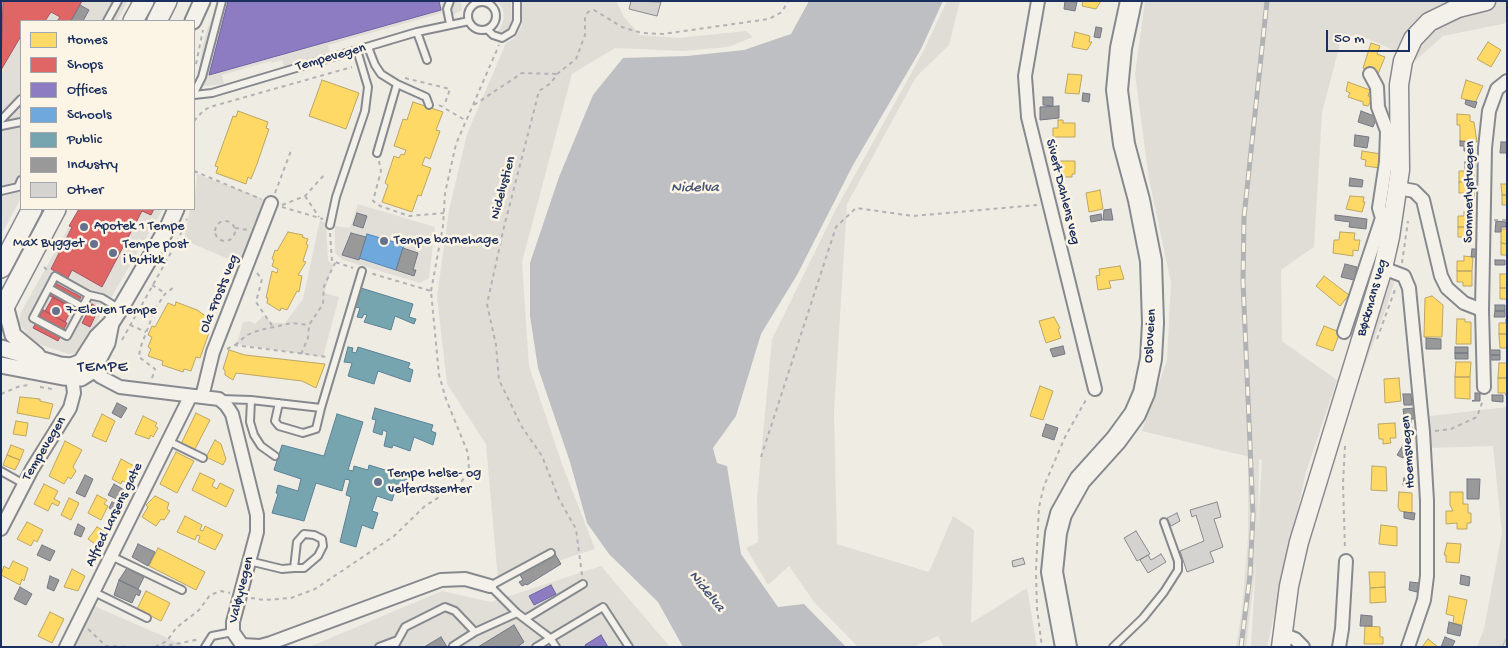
<!DOCTYPE html>
<html>
<head>
<meta charset="utf-8">
<style>
  body { margin:0 }
  #map { position:relative; width:1508px; height:648px; overflow:hidden; background:#efece4; font-family:"Gochi Hand",sans-serif }
  canvas { display:block }
  .frame { position:absolute; inset:0; border:2px solid #1b2f5e; pointer-events:none }
  .legend { position:absolute; left:20px; top:20px; width:175px; height:190px; box-sizing:border-box; background:#fcf5e5; border:1px solid #a2a6af; margin:0; padding:6px 9px; list-style:none; font-size:15px; color:#1b2f5e }
  .legend li { display:flex; align-items:center; gap:10px; height:25px }
  .legend b { width:25px; border:1px solid #a2a6af }
  .scale { position:absolute; left:1326px; top:30px; width:84px; height:22px; box-sizing:border-box; border:2px solid #1b2f5e; border-top:0; padding-left:6px; font-size:15px; line-height:18px; white-space:nowrap; color:#1b2f5e; -webkit-text-stroke:4px #fcf5e5; paint-order:stroke }
</style>
</head>
<body>
<div id="map">
<canvas width="1508" height="648"></canvas>
<div class="frame"></div>
<ul class="legend">
<li><b style="height:14px;background:#ffd966"></b>Homes</li>
<li><b style="height:14px;background:#e06666"></b>Shops</li>
<li><b style="height:14px;background:#8e7cc3"></b>Offices</li>
<li><b style="height:14px;background:#6fa8dc"></b>Schools</li>
<li><b style="height:14px;background:#76a5af"></b>Public</li>
<li><b style="height:14px;background:#999"></b>Industry</li>
<li><b style="height:14px;background:#d5d3d0"></b>Other</li>
</ul>
<div class="scale">50 m</div>
</div>
<script>
const ctx = document.querySelector('canvas').getContext('2d');
ctx.lineJoin = 'round';
function fillPath(path, color) { ctx.fillStyle = color; ctx.fill(path, 'evenodd'); }
const poly = rows => new Path2D(rows.map(r => 'M' + r).join(''));
function stroke(path, color, width, dash) { ctx.strokeStyle = color; ctx.lineWidth = width; ctx.lineCap = dash ? 'butt' : 'round'; ctx.setLineDash(dash || []); ctx.stroke(path); }
function write(font, color, halo, rows, align = 'center') {
  ctx.font = font + ' "Gochi Hand",sans-serif'; ctx.lineWidth = 5; ctx.setLineDash([]); ctx.textBaseline = 'middle'; ctx.strokeStyle = halo; ctx.fillStyle = color; for (const [text, x, y, turn = 0] of rows) {
    ctx.save(); ctx.translate(x, y); ctx.rotate((+turn || 0) * Math.PI / 180); ctx.textAlign = isNaN(turn) ? turn : align; if (halo) ctx.strokeText(text, 0, 0); ctx.fillText(text, 0, 0); ctx.restore();
  }
}
const built = poly([
  [1,1,128,1,117,21,21,21,21,198,1,235],
  [219,1,461,1,462,10,444,20,442,13,328,45,330,53,284,66,282,60,272,63,271,61,222,75,224,84,205,86,197,82,202,48,208,27],
  [358,204,435,227,429,278,420,283,343,260,335,253,335,226,350,228],
  [79,209,163,209,82,347,75,353,69,354,33,342,19,323,21,312],
  [1238,290,1248,293,1259,463,1258,546,1246,647,1236,647,1242,608,1248,538,1248,461],
  [601,566,670,647,309,647,442,591,491,602]
]);
const green = poly([
  [497,1,511,1,512,22,506,31,498,32,504,19,503,9],
  [522,1,616,1,624,17,640,35,678,38,746,31,753,37,728,47,682,51,615,48,572,74,522,262,529,366,562,464,595,549,498,580,486,444,447,384,437,297,449,210,467,134,506,43,515,38,522,26],
  [947,1,960,1,949,45,916,77,847,204,834,412,837,544,929,572,953,516,974,530,971,623,1027,588,1037,647,944,647,938,636,913,647,858,647,814,602,789,566,768,585,746,548,758,542,757,498,772,339,836,209,923,52],
  [1145,1,1507,1,1507,23,1443,36,1416,60,1357,34,1341,40,1322,113,1314,247,1281,270,1282,341,1337,380,1306,472,1267,647,1251,647,1262,460,1142,431,1167,360,1171,283,1149,179,1135,74],
  [197,174,269,201,243,265,184,240,190,209,194,209],
  [320,220,326,223,328,260,333,265,324,293,339,297,323,357,237,344,243,322,250,321,255,324,263,316,274,323,285,323,303,299],
  [1390,278,1393,279,1394,283,1387,305,1354,395,1351,394,1386,282],
  [1507,407,1507,647,1477,647,1484,629,1502,533,1493,446,1430,448,1430,416],
  [92,605,163,636,184,646,71,647]
]);
const water = poly([
  [809,1,943,1,921,49,853,165,797,275,761,334,736,416,713,448,717,463,727,466,741,554,778,607,804,604,846,647,683,647,658,602,609,554,587,523,570,462,538,368,530,316,530,263,559,177,593,95,623,58,687,56,744,50,791,34]
]);
const homes = poly([
  [1083,1,1101,1,1096,9,1082,6,1083,1],
  [1075,32,1090,36,1089,42,1092,42,1087,50,1072,47,1075,32],
  [1488,42,1501,50,1491,67,1477,59,1488,42],
  [1371,43,1380,46,1377,54,1385,57,1378,74,1363,68,1371,43],
  [1068,74,1082,75,1079,94,1065,93,1068,74],
  [322,80,359,93,346,129,309,116,322,80],
  [1466,80,1483,86,1475,103,1461,98,1466,80],
  [1348,82,1370,90,1368,96,1373,97,1368,106,1363,105,1363,102,1348,97,1350,93,1346,91,1348,82],
  [413,102,443,112,436,130,440,131,430,159,425,157,422,165,431,168,421,196,418,195,412,212,382,202,388,185,385,183,394,156,399,158,401,154,404,155,406,150,394,146,403,119,407,120,413,102],
  [238,111,268,122,266,128,269,129,257,164,251,179,248,177,246,184,216,173,218,167,215,166,233,116,236,117,238,111],
  [1457,114,1470,115,1470,121,1474,122,1477,142,1460,141,1460,125,1457,125,1457,114],
  [1058,120,1063,120,1063,123,1075,123,1075,137,1053,137,1053,128,1058,128,1058,120],
  [1362,151,1381,154,1380,168,1365,166,1366,160,1361,159,1362,151],
  [1060,161,1075,161,1075,174,1072,174,1072,177,1064,177,1064,174,1061,174,1060,161],
  [1465,168,1474,168,1474,182,1459,182,1459,171,1465,171,1465,168],
  [1459,182,1474,182,1474,197,1465,197,1465,193,1459,193,1459,182],
  [1501,184,1507,184,1507,195,1502,195,1501,184],
  [1100,190,1103,209,1089,212,1086,193,1100,190],
  [1502,195,1507,195,1507,205,1502,205,1502,195],
  [1350,196,1364,197,1363,202,1365,202,1362,212,1346,209,1350,196],
  [1464,212,1473,212,1473,227,1458,227,1458,216,1464,216,1464,212],
  [1458,227,1473,227,1473,241,1464,242,1464,237,1458,237,1458,227],
  [1501,229,1507,229,1507,244,1501,243,1501,229],
  [288,232,303,235,302,237,308,239,306,244,308,245,303,261,306,262,298,275,302,276,299,292,297,291,287,310,281,308,280,311,267,303,268,298,266,298,272,271,277,273,278,269,272,266,274,260,272,259,275,250,277,251,288,232],
  [1340,232,1355,233,1354,240,1360,240,1358,251,1353,250,1353,256,1333,253,1334,240,1339,240,1340,232],
  [1501,243,1507,244,1507,259,1506,255,1501,255,1501,243],
  [1464,256,1473,257,1472,271,1457,271,1457,261,1464,261,1464,256],
  [1120,266,1124,279,1109,281,1111,288,1098,290,1096,276,1100,275,1099,269,1120,266],
  [1457,271,1472,271,1472,286,1463,286,1463,282,1457,282,1457,271],
  [1500,274,1507,274,1507,288,1500,288,1500,274],
  [1324,276,1349,295,1340,306,1316,286,1324,276],
  [1500,288,1507,288,1507,304,1506,299,1500,299,1500,288],
  [1432,296,1443,305,1442,337,1424,337,1425,298,1432,296],
  [176,302,197,310,210,319,208,326,211,327,200,358,196,357,191,371,184,369,183,372,162,365,163,361,148,356,151,349,148,347,152,337,148,335,152,326,155,327,168,303,175,306,176,302],
  [1054,317,1060,328,1058,329,1061,338,1046,343,1039,321,1054,317],
  [1457,319,1465,319,1465,322,1471,322,1471,344,1456,344,1457,319],
  [1506,319,1507,334,1499,334,1499,323,1506,323,1506,319],
  [1324,326,1340,332,1333,351,1316,345,1324,326],
  [1499,334,1507,334,1507,348,1500,348,1499,334],
  [229,350,245,355,325,364,316,388,302,381,236,373,233,380,225,375,225,370,223,369,229,350],
  [1456,362,1471,362,1470,377,1455,377,1456,362],
  [1499,363,1507,363,1507,378,1498,378,1499,363],
  [1455,377,1470,377,1470,399,1455,398,1455,377],
  [1399,378,1401,401,1385,403,1384,379,1399,378],
  [1498,378,1507,378,1507,398,1505,393,1498,393,1498,378],
  [1040,386,1053,391,1043,420,1030,416,1040,386],
  [20,397,40,399,40,401,53,404,49,419,17,413,20,397],
  [196,413,210,420,194,451,181,444,196,413],
  [102,414,115,421,106,442,92,436,102,414],
  [143,416,157,423,155,426,158,428,153,437,151,435,149,439,135,434,143,416],
  [16,421,28,423,26,436,13,434,16,421],
  [1395,423,1396,438,1390,438,1391,443,1383,444,1383,439,1379,439,1378,424,1395,423],
  [215,440,221,444,226,459,223,465,206,457,215,440],
  [65,441,82,450,73,467,76,471,71,479,68,477,64,484,49,476,65,441],
  [11,445,24,450,20,460,7,455,11,445],
  [176,452,194,461,177,493,160,484,176,452],
  [7,455,20,460,15,470,3,465,7,455],
  [121,459,136,467,128,483,122,481,121,484,112,479,121,459],
  [1372,466,1386,467,1387,491,1371,490,1372,466],
  [200,473,215,480,212,486,217,489,220,483,234,490,226,507,192,490,200,473],
  [44,484,58,491,54,499,60,502,58,506,52,503,48,511,34,504,44,484],
  [1399,492,1412,493,1412,513,1400,511,1398,507,1399,492],
  [1450,492,1463,492,1463,504,1468,504,1468,513,1471,513,1471,523,1467,523,1467,529,1457,529,1457,523,1446,524,1446,511,1453,511,1450,505,1450,492],
  [97,495,107,500,104,504,108,506,101,520,88,513,97,495],
  [155,496,169,503,167,509,170,511,164,520,161,519,156,526,142,517,148,507,146,505,155,496],
  [69,498,79,503,71,520,61,515,69,498],
  [185,516,202,525,200,530,203,531,205,526,223,535,215,550,198,542,200,536,197,535,195,540,177,532,185,516],
  [27,522,43,530,37,542,34,540,31,546,17,539,27,522],
  [1381,525,1397,527,1397,546,1379,544,1381,525],
  [97,527,106,532,99,547,88,539,97,527],
  [1447,543,1461,544,1459,563,1446,562,1446,555,1444,555,1447,543],
  [158,548,205,572,196,590,149,566,158,548],
  [13,561,28,568,24,581,22,579,20,585,1,575,4,566,9,569,13,561],
  [72,569,85,576,78,591,64,587,72,569],
  [1369,572,1385,572,1385,587,1370,588,1369,572],
  [1385,587,1386,602,1370,603,1370,588,1385,587],
  [146,591,170,603,161,621,137,609,146,591],
  [1449,596,1467,600,1462,625,1453,623,1454,616,1446,614,1449,596],
  [50,612,64,619,52,643,38,636,50,612],
  [1365,626,1380,627,1380,637,1383,637,1383,644,1364,644,1365,626],
  [1428,639,1438,647,1422,647,1428,639]
]);
const shops = poly([
  [3,1,82,1,71,21,57,21,60,17,51,12,45,21,21,21,21,36,1,70,3,1],
  [79,209,154,209,151,215,142,211,102,287,72,270,68,278,51,269,72,227,69,226,79,209],
  [57,284,81,297,75,309,50,296,57,284],
  [53,297,72,308,65,322,45,311,53,297],
  [92,304,99,308,90,327,82,323,92,304],
  [43,310,67,323,58,341,33,328,43,310]
]);
const offices = poly([
  [228,1,439,1,441,10,209,75,228,1],
  [551,585,556,594,534,605,529,596,551,585],
  [601,635,608,647,586,647,585,645,601,635]
]);
const schools = poly([
  [367,234,404,245,396,270,359,258,367,234]
]);
const public = poly([
  [361,288,413,304,409,317,416,319,414,324,395,316,391,330,364,322,367,315,364,314,362,318,357,317,360,308,355,307,361,288],
  [348,347,353,348,352,352,356,353,358,347,410,363,408,368,413,370,410,382,378,371,374,384,348,376,352,363,344,362,348,347],
  [375,408,433,425,431,431,436,433,433,445,414,437,410,451,393,445,392,448,384,446,387,432,383,430,382,435,373,432,376,420,372,419,375,408],
  [337,414,363,422,348,470,353,471,354,466,368,470,369,465,408,477,403,493,395,491,392,501,377,496,372,511,378,513,373,529,362,525,356,547,340,542,351,497,346,495,350,480,345,479,342,491,316,483,304,521,272,513,278,494,276,493,278,485,298,491,301,479,274,470,282,445,324,456,337,414]
]);
const industry = poly([
  [1065,1,1077,2,1075,11,1064,9,1065,1],
  [80,5,89,10,83,21,71,21,80,5],
  [1096,27,1102,28,1100,38,1094,37,1096,27],
  [1083,93,1090,94,1089,102,1082,101,1083,93],
  [1043,97,1053,97,1053,106,1043,105,1043,97],
  [1466,100,1477,102,1475,108,1465,104,1466,100],
  [1059,106,1059,118,1040,120,1040,107,1059,106],
  [1361,111,1377,117,1373,127,1358,122,1361,111],
  [1355,135,1369,137,1367,148,1354,146,1355,135],
  [1460,141,1474,142,1475,151,1464,151,1464,146,1460,146,1460,141],
  [1501,142,1507,142,1507,153,1500,153,1501,142],
  [1465,162,1475,162,1475,168,1465,168,1465,162],
  [1350,178,1363,180,1362,187,1349,186,1350,178],
  [1111,209,1113,220,1103,220,1104,210,1111,209],
  [357,213,367,216,363,228,353,225,357,213],
  [1101,214,1102,220,1091,222,1090,216,1101,214],
  [1335,215,1367,219,1366,229,1349,227,1350,222,1335,220,1335,215],
  [1496,221,1506,222,1506,227,1501,227,1501,232,1495,232,1496,221],
  [351,233,366,237,359,260,342,255,351,233],
  [403,248,418,253,413,270,416,270,414,276,396,270,403,248],
  [1472,249,1478,249,1478,257,1471,257,1472,249],
  [1495,260,1505,260,1505,265,1495,265,1495,260],
  [1345,264,1357,267,1354,280,1341,277,1345,264],
  [1495,305,1505,305,1505,311,1495,311,1495,305],
  [1495,311,1505,311,1505,317,1494,317,1495,311],
  [1426,338,1441,339,1441,349,1426,349,1426,338],
  [1063,346,1065,354,1053,357,1050,349,1063,346],
  [1455,347,1468,347,1468,353,1455,353,1455,347],
  [1490,350,1500,350,1500,355,1490,355,1490,350],
  [1455,353,1468,353,1468,359,1455,359,1455,353],
  [1490,355,1500,355,1500,360,1490,360,1490,355],
  [1475,393,1480,393,1480,401,1472,401,1475,400,1475,393],
  [1403,394,1411,394,1412,405,1404,405,1403,394],
  [1492,395,1503,395,1503,402,1492,401,1492,395],
  [117,403,127,408,121,418,112,413,117,403],
  [1415,408,1416,419,1411,419,1412,429,1406,429,1403,409,1415,408],
  [1046,424,1058,428,1054,440,1042,436,1046,424],
  [1403,445,1409,448,1403,458,1397,455,1403,445],
  [85,475,93,479,85,497,76,493,85,475],
  [1404,478,1410,479,1410,486,1403,485,1404,478],
  [1467,479,1480,479,1479,499,1467,499,1467,479],
  [114,484,126,491,121,501,108,495,114,484],
  [112,502,121,506,117,513,109,508,112,502],
  [1404,512,1415,513,1414,520,1404,518,1404,512],
  [78,524,85,528,81,537,74,534,78,524],
  [138,544,155,552,148,566,132,557,138,544],
  [42,545,55,551,50,561,37,555,42,545],
  [555,554,561,564,527,585,526,584,522,586,519,582,523,580,520,575,555,554],
  [127,568,144,577,138,589,119,580,127,568],
  [1461,575,1470,577,1469,586,1460,584,1461,575],
  [50,576,59,580,54,591,47,588,50,576],
  [119,580,141,591,139,596,136,594,132,603,114,595,119,580],
  [1410,582,1419,583,1417,592,1409,590,1410,582],
  [20,587,32,594,26,605,14,599,20,587],
  [1361,615,1372,616,1372,626,1360,626,1361,615],
  [1449,622,1462,626,1460,636,1447,633,1449,622],
  [514,625,524,642,517,647,478,647,514,625],
  [441,637,447,647,424,647,441,637],
  [1445,637,1455,641,1452,647,1441,647,1445,637]
]);
const building = poly([
  [631,1,661,2,657,16,629,9,631,1],
  [1217,502,1221,517,1214,519,1223,547,1210,552,1214,562,1187,572,1180,551,1204,541,1196,515,1192,517,1190,510,1217,502],
  [1177,513,1180,521,1171,526,1167,518,1177,513],
  [1136,531,1150,554,1137,561,1124,538,1136,531],
  [1161,554,1166,562,1148,573,1140,560,1148,555,1151,560,1161,554],
  [1023,558,1025,564,1013,567,1012,561,1023,558]
]);
const path = poly([
  [196,64,203,30],
  [405,78,450,89,444,106],
  [439,105,465,120],
  [474,105,522,73,557,74],
  [194,121,203,111,210,107,352,67],
  [379,161,381,171,373,201,380,206,409,216,444,213],
  [194,171,261,199],
  [275,193,292,148],
  [305,196,319,217],
  [282,205,305,196,325,174],
  [282,207,323,219],
  [1494,220,1507,220],
  '215 231a10 10 0 1 1 20 0a10 10 0 1 1-20 0Z',
  [235,228,248,230],
  [330,233,332,261,353,268],
  [1402,263,1408,221],
  [44,267,49,272],
  [257,273,262,279,256,302,273,327],
  [152,285,165,293],
  [431,291,443,226,445,193,456,144,499,45],
  [130,325,146,332],
  [1377,339,1396,287],
  [122,340,177,242,187,219],
  [235,345,247,335,260,330,292,323,309,325],
  [227,349,235,345,328,357],
  [301,354,308,338,309,325,323,304,324,286,335,263],
  [152,378,155,369,139,357,140,349,155,309,165,294,174,287],
  [40,387,52,389],
  [1,394,20,386,30,385],
  [1435,431,1451,429,1477,417,1483,400],
  [1345,446,1343,484,1345,549],
  [761,457,836,227,856,208,913,216,1037,205],
  [1036,570,1039,507,1044,486,1065,437,1087,398],
  [582,575,576,529,559,499,542,456,522,427,499,380,496,345,487,304,504,227,539,91,551,83,557,74,576,59,585,35,585,16,588,12,594,10,622,27,642,33,663,34,769,19,782,12,788,1],
  [1036,575,1037,609,1042,647],
  [251,598,264,600,291,598,315,589,394,536,425,506,460,484,469,470,468,453,446,399,439,375,431,291,370,273],
  [88,629,106,646,128,647],
  [155,647,167,641,176,628,199,610,210,595,221,591,230,593],
  [161,647,200,639]
]);
const service = poly([
  [450,1,447,9,450,24],
  '468 16a14 14 0 1 1 28 0a14 14 0 1 1-28 0Z',
  [107,21,118,1],
  [488,30,493,35,502,38,512,32,517,21,517,1],
  [417,32,427,60],
  [368,47,375,65,381,74,397,84,426,97,429,105],
  [194,93,202,77,222,1],
  [194,95,212,93,417,32,469,21],
  [1,120,21,99],
  [1,126,21,122],
  [377,153,397,84],
  [1,191,18,187,21,180],
  [330,225,336,197,365,111,368,87,357,50],
  [49,288,83,307],
  [89,295,67,336,33,318,55,276,89,295,102,298,120,309],
  [221,399,251,400,321,408,362,271],
  [251,400,250,422,254,435,261,446,275,456],
  [279,403,275,421,279,426,303,433,316,429,321,408],
  [168,441,203,458],
  [1,471,24,484],
  [551,553,490,586,517,613,550,638,556,647],
  [111,556,182,590],
  [249,561,282,569,294,568,304,568,318,556,323,546,322,539,314,535,304,534,297,542,294,568],
  [94,592,147,618],
  [525,619,583,584],
  [453,646,475,632],
  [205,647,212,636,233,632],
  [379,647,395,641],
  [394,647,405,627,445,607,455,611,475,632,517,613],
  [536,647,603,607,629,647],
  [1113,647,1143,618,1164,592,1178,570,1178,561,1164,522]
]);
const minor = poly([
  [1038,1,1025,76,1028,117,1095,389],
  [1370,74,1377,87,1378,107,1387,131,1386,162,1379,208,1382,218,1393,223],
  [1398,188,1414,191,1423,200,1441,276,1447,288,1464,303,1482,310],
  [1383,268,1404,276,1409,288,1423,432,1427,501,1427,576,1424,600,1408,647],
  [1344,332,1382,218],
  [85,365,101,377,120,387,219,399,226,405,232,414,257,515,257,532,233,622,233,632,242,645,260,646,271,643,441,580,465,579,490,586],
  [1484,387,1482,310,1485,148,1489,111,1497,89,1507,81],
  [202,397,213,352,271,203],
  [1,529,32,469,70,408,74,393,71,368],
  [1282,634,1295,639,1303,647],
  [66,647,190,397],
  [1339,647,1342,629,1346,561]
]);
const tertiary = poly([
  [193,21,202,1],
  [5,305,13,335,37,355],
  [1,348,60,365,71,366,81,362,97,337,111,323,120,309,169,225,176,209],
  [1,365,63,377,81,378,92,371,97,362,107,343,111,323]
]);
const secondary = poly([
  [1281,647,1289,586,1299,542,1383,268,1390,237,1400,170,1399,85,1403,61,1413,39,1429,22,1458,8,1486,1]
]);
const primary = poly([
  [133,21,144,1],
  [157,21,167,1],
  [1,268,32,209],
  [1,313,56,209]
]);
const trunk = poly([
  [1066,647,1052,572,1056,533,1061,514,1080,480,1116,440,1135,414,1144,393,1151,359,1153,323,1151,261,1139,200,1124,144,1117,90,1121,48,1131,1]
]);
const tram = poly([
  [1502,647,1507,637]
]);
const rail = poly([
  [1241,647,1250,575,1253,515,1243,281,1244,217,1267,1]
]);
const markers = [
  [84,227,5,"#65718d"],
  [384,241,5,"#65718d"],
  [94,244,5,"#65718d"],
  [113,253,5,"#65718d"],
  [56,311,5,"#65718d"],
  [378,482,5,"#65718d"]
];
const streetNames = [
  ["Tempevegen",331,58,-16],
  ["Nidelvstien",504,188,-75],
  ["Sivert Dahlens veg",1062,192,76],
  ["Sommerlystvegen",1470,192,-89],
  ["Ola Frosts veg",220,294,-68],
  ["Bøckmans veg",1373,298,-74],
  ["Osloveien",1151,336,-86],
  ["Tempevegen",45,449,-59],
  ["Hoemsvegen",1409,452,-94],
  ["Alfred Larsens gate",115,515,-64],
  ["Valøyvegen",242,590,-76]
];
const poiNames = [
  ["Apotek 1 Tempe",94,227],
  ["Tempe barnehage",394,241],
  ["Max Bygget",84,244,"right"],
  ["Tempe post",123,245],
  ["i butikk",123,261],
  ["7-Eleven Tempe",66,311],
  ["Tempe helse- og",388,474],
  ["velferdssenter",388,490]
];
const waterNames = [
  ["Nidelva",695,189],
  ["Nidelva",706,592,51]
];
const quarterNames = [
  ["TEMPE",103,369]
];
fillPath(built, '#e0ded7');
fillPath(green, '#e0ddd7');
fillPath(water, '#bebfc2');
fillPath(homes, '#ffd966');
stroke(homes, '#bba664', 1);
fillPath(shops, '#e06666');
stroke(shops, '#a55664', 1);
fillPath(offices, '#8e7cc3');
stroke(offices, '#6c65a5', 1);
fillPath(schools, '#6fa8dc');
stroke(schools, '#5684b6', 1);
fillPath(public, '#76a5af');
stroke(public, '#5b8297', 1);
fillPath(industry, '#999');
stroke(industry, '#737987', 1);
fillPath(building, '#d5d3d0');
stroke(building, '#86898e', 1);
stroke(service, '#86898e', 10);
stroke(minor, '#86898e', 16);
stroke(tertiary, '#86898e', 19);
stroke(secondary, '#86898e', 21);
stroke(primary, '#86898e', 22);
stroke(trunk, '#86898e', 24);
stroke(path, '#b1b2b4', 2, [4, 4]);
stroke(service, '#f4f1eb', 6);
stroke(minor, '#f4f1eb', 12);
stroke(tertiary, '#f4f1eb', 15);
stroke(secondary, '#f4f1eb', 18);
stroke(primary, '#f4f1eb', 19);
stroke(trunk, '#f4f1eb', 20);
stroke(tram, '#b1b2b4', 1);
stroke(rail, '#b1b2b4', 5);
stroke(rail, '#fcf5e5', 3, [9]);
for (const [x, y, r, color] of markers) { const dot = new Path2D(); dot.arc(x, y, r, 0, 2 * Math.PI); ctx.fillStyle = color; ctx.fill(dot); stroke(dot, '#fcf5e5', 2); }
write('14px', '#1b2f5e', '#fcf5e5', streetNames);
write('14px', '#1b2f5e', '#fcf5e5', poiNames, 'left');
write('italic 15px', '#465478', '#fcf5e5', waterNames);
ctx.letterSpacing = '1px';
write('16px', '#1b2f5e', '#fcf5e5', quarterNames);
ctx.letterSpacing = '0px';
</script>
</body>
</html>
